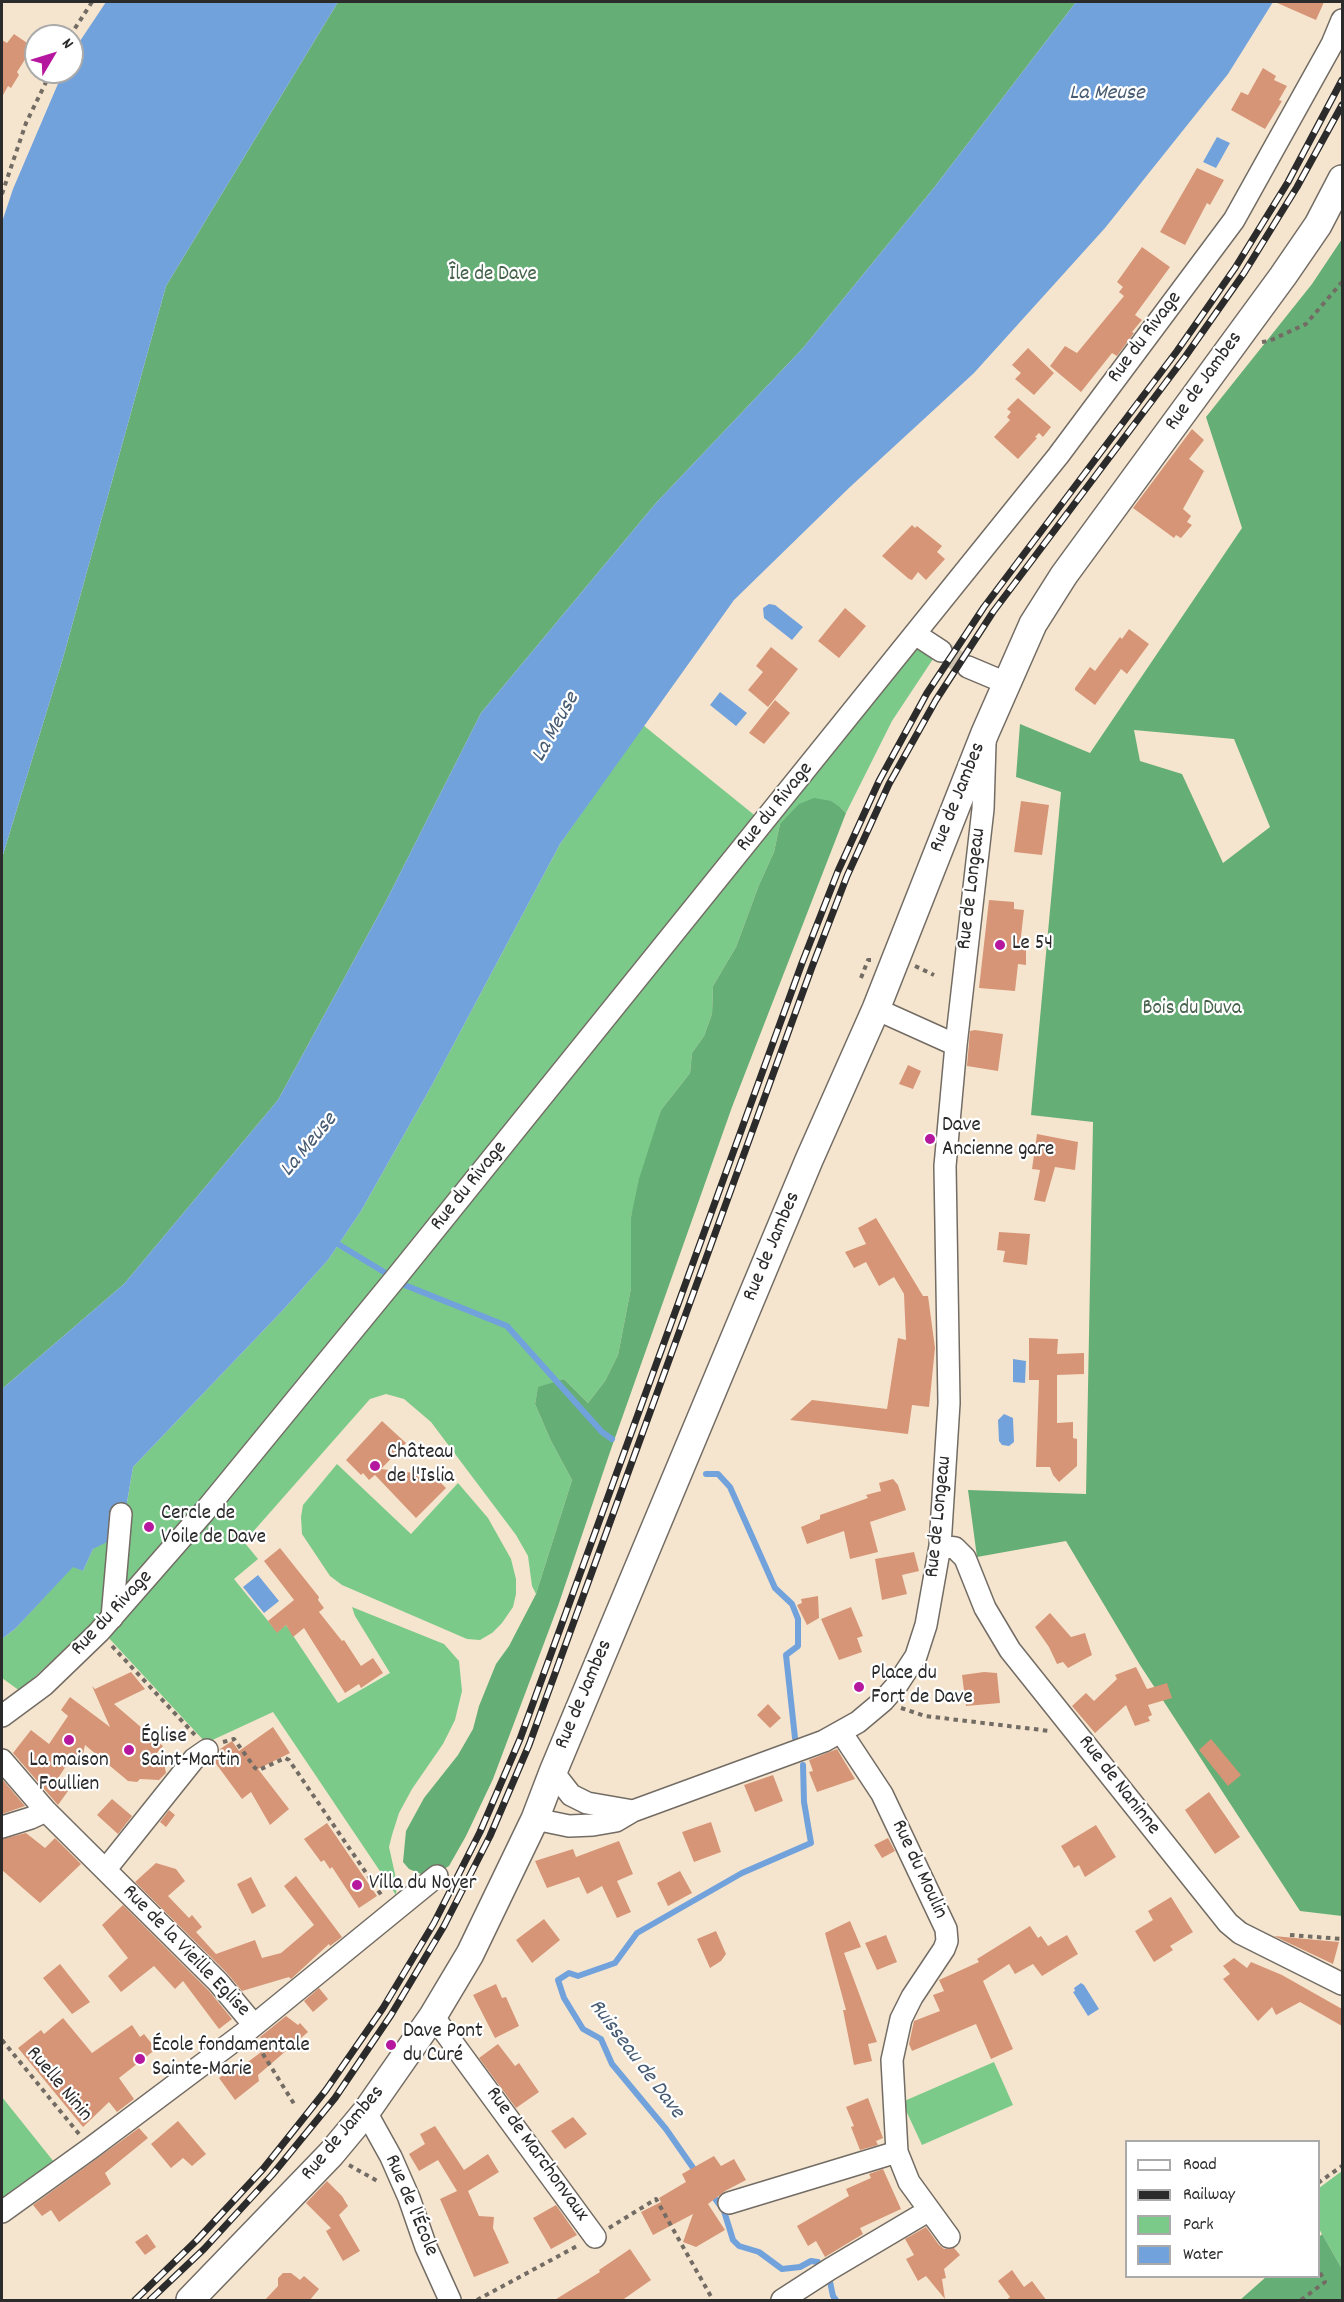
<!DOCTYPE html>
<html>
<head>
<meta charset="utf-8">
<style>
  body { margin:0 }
  #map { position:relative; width:1344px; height:2302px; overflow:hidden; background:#f6e5ce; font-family:Dekko,sans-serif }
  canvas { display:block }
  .frame { position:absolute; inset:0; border:3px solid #2b2b2b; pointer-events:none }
  .legend { position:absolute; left:1125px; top:2140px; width:195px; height:138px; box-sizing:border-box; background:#fff; border:2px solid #aaa; margin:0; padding:8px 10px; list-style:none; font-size:18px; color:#2b2b2b }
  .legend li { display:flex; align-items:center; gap:12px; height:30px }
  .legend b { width:30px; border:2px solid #aaa }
  .north { position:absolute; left:24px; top:24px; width:60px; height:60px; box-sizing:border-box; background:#fff; border:2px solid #aaa; border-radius:50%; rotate:52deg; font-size:16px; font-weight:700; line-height:24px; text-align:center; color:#2b2b2b }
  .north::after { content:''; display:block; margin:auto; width:21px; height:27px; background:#b5179e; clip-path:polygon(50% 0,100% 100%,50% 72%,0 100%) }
</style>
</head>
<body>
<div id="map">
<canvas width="1344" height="2302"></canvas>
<div class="frame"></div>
<ul class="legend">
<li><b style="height:8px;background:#fff"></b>Road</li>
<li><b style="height:8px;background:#2b2b2b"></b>Railway</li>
<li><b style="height:16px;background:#7cca8a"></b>Park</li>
<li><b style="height:16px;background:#72a2dc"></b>Water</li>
</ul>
<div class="north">N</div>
</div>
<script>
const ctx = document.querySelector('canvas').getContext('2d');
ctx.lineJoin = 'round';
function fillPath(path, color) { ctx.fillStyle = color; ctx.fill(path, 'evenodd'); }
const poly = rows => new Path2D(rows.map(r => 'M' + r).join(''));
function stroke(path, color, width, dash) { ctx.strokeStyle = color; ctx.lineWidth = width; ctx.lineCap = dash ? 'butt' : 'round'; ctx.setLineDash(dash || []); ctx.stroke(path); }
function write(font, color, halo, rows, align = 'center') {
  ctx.font = font + ' Dekko,sans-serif'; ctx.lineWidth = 4.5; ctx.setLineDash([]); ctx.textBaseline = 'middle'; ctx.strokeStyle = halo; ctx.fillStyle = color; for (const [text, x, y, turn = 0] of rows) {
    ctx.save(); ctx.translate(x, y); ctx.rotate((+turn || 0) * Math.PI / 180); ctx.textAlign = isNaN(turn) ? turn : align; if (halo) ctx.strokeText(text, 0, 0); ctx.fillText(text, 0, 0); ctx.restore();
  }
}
const green = poly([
  [918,645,935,656,892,721,846,813,841,808,780,824,774,852,759,885,736,947,713,986,712,1014,704,1036,692,1053,690,1073,661,1110,631,1217,631,1288,618,1355,605,1381,588,1403,564,1379,538,1388,535,1404,551,1441,572,1480,536,1594,532,1586,528,1556,516,1535,431,1422,404,1399,386,1394,370,1399,244,1542,258,1559,234,1579,277,1632,286,1625,338,1703,390,1673,355,1616,352,1607,444,1644,459,1661,462,1691,455,1720,443,1744,412,1789,399,1813,392,1835,389,1847,397,1883,396,1895,273,1712,206,1743,106,1635],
  [643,725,758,818,199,1509,93,1622,20,1691,2,1678,2,1639,16,1628,73,1566,83,1571,93,1549,125,1514,133,1467,283,1310,328,1260,361,1211,432,1085,560,844],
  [337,1464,411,1534,458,1483,488,1518,511,1559,516,1579,516,1594,513,1607,502,1623,492,1633,480,1640,467,1639,342,1585,330,1576,302,1534,301,1517,303,1505],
  [994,2062,1013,2105,922,2145,902,2102],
  [2,2097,54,2162,2,2204],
  [1342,2171,1342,2269,1319,2229,1319,2188]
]);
const forest = poly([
  [338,2,1076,2,933,189,803,348,656,503,481,713,385,903,278,1100,124,1284,2,1389,2,858,63,658,166,286],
  [1342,239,1342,1916,1300,1911,1140,1665,1066,1541,977,1557,968,1490,1086,1494,1093,1122,1031,1115,1061,792,1016,777,1020,724,1090,753,1242,528,1206,417,1312,284],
  [1134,730,1234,739,1270,827,1223,863,1182,774,1140,761],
  [814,798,831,801,841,808,846,813,732,1107,610,1452,558,1606,493,1779,466,1836,449,1866,437,1873,423,1875,409,1869,403,1862,406,1831,424,1798,458,1755,473,1729,479,1706,496,1664,509,1646,536,1594,572,1480,551,1441,535,1404,538,1387,564,1379,588,1403,605,1381,618,1355,631,1288,631,1217,639,1179,661,1110,690,1073,692,1053,704,1036,712,1014,713,986,736,947,759,885,774,852,780,824,799,804],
  [1322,2234,1342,2269,1342,2300,1240,2300,1266,2277,1318,2276,1319,2237]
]);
const water = poly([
  [106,2,338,2,166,286,63,658,2,858,2,222,13,189,63,72,72,72,72,53],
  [1076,2,1273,2,1228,74,1105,228,974,373,850,487,734,600,560,844,432,1085,361,1211,328,1260,283,1310,133,1467,125,1514,113,1539,93,1549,83,1571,73,1567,16,1628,2,1639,2,1389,124,1284,278,1100,385,903,481,713,656,503,803,348,933,189],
  [1217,137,1230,143,1216,168,1203,162],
  [769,604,775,605,803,627,792,640,764,618,763,608],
  [720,692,747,713,736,726,710,705],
  [1013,1359,1026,1361,1025,1383,1013,1382],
  [1004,1414,1013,1418,1014,1442,1009,1446,1002,1445,999,1441,998,1420],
  [258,1575,279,1601,264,1613,243,1587],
  [1081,1983,1084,1985,1099,2009,1088,2016,1073,1992,1075,1991,1074,1988]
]);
const stream = poly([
  [333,1241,384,1272],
  [402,1284,507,1326,602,1432,612,1439],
  [706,1474,718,1474,730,1487,775,1588,792,1604,798,1619,798,1646,786,1655,795,1738],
  [698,2175,666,2129,612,2064,601,2039,583,2029,564,1998,558,1980,569,1973,578,1976,615,1963,637,1933,742,1873,811,1843,804,1802,803,1765],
  [711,2193,724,2211,733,2240,739,2246,759,2252,782,2269,800,2267,811,2261,818,2262,822,2267],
  [829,2277,833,2296,836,2300]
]);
const building = poly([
  [1275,2,1324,2,1316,20],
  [14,34,33,47,17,72,19,75,11,88,8,86,2,97,2,40,7,43],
  [1263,68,1276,76,1274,80,1287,86,1279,100,1282,101,1265,129,1231,110,1241,92,1248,95],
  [1197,168,1224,180,1210,205,1207,203,1185,245,1160,232],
  [1142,247,1170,267,1135,315,1142,320,1132,332,1134,333,1117,356,1112,353,1081,392,1050,366,1065,346,1077,353,1124,296,1119,292,1123,287,1117,282],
  [1028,348,1054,373,1034,395,1015,379,1021,373,1012,365],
  [1018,398,1051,427,1043,437,1039,433,1035,437,1037,438,1018,459,994,437,1010,420,1007,417,1011,412,1007,409],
  [1192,429,1204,440,1189,459,1204,471,1183,509,1191,516,1187,522,1192,525,1181,538,1176,535,1174,538,1133,508],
  [912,525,915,528,917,526,942,546,937,552,945,559,926,580,918,572,912,580,909,579,882,556],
  [845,608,866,626,839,658,818,641],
  [1129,629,1149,644,1127,674,1121,669,1095,705,1075,690,1075,688,1090,667,1095,671,1120,637,1122,639],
  [771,647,798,669,768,707,748,690,763,672,756,666],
  [775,700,790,713,764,744,749,733],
  [1021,801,1049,805,1042,855,1014,852],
  [989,900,1014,902,1014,909,1024,910,1020,945,1026,946,1026,965,1018,964,1015,991,979,988],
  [975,1030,1003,1034,998,1071,967,1066,970,1031],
  [908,1065,921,1071,913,1089,899,1084],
  [1037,1134,1078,1142,1075,1170,1055,1167,1045,1202,1034,1200,1040,1170,1032,1169],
  [876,1218,923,1296,928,1296,935,1348,929,1407,912,1405,908,1434,790,1420,812,1400,887,1409,898,1338,906,1340,904,1294,894,1277,879,1286,866,1262,854,1268,845,1252,866,1244,858,1228],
  [999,1232,1030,1234,1027,1265,1003,1262,1005,1251,997,1250],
  [1029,1338,1058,1339,1057,1354,1084,1353,1084,1374,1057,1375,1057,1423,1073,1422,1073,1438,1077,1439,1077,1466,1059,1482,1053,1475,1050,1467,1036,1467,1039,1380,1029,1380],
  [382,1421,406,1443,381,1469,414,1473,424,1482,432,1474,446,1488,416,1518,375,1475,369,1480,363,1473,361,1475,346,1460],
  [893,1479,898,1485,906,1510,870,1522,878,1552,850,1559,844,1531,807,1544,801,1527,820,1519,820,1515,868,1498,866,1495,881,1491,879,1483],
  [280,1548,319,1597,318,1600,324,1608,319,1612,342,1641,344,1640,361,1666,373,1658,383,1673,361,1688,359,1684,345,1693,304,1628,293,1637,286,1625,277,1633,268,1621,294,1600,264,1561],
  [914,1552,919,1571,902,1575,907,1594,882,1600,875,1559],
  [818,1596,819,1618,807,1625,797,1605,802,1603,801,1599],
  [851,1607,863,1636,857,1638,862,1652,839,1660,821,1619],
  [1050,1613,1071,1637,1085,1633,1092,1655,1068,1668,1063,1662,1057,1664,1049,1647,1035,1627],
  [1136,1667,1147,1689,1167,1683,1172,1698,1148,1705,1152,1715,1148,1717,1150,1721,1135,1726,1126,1705,1095,1733,1072,1706,1086,1693,1094,1701,1117,1679,1115,1675],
  [131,1672,145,1689,114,1704,163,1746,155,1755,164,1763,166,1773,159,1780,140,1779,137,1782,128,1781,85,1745,82,1759,73,1755,55,1783,68,1791,58,1805,13,1753,31,1730,49,1744,68,1716,61,1710,70,1697,110,1727,92,1686,95,1689],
  [984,1672,997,1673,1000,1703,966,1706,962,1675],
  [768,1704,781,1718,770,1728,757,1715],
  [273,1727,290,1753,258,1769,289,1809,270,1825,251,1792,242,1799,214,1761,218,1756,220,1749,232,1741,239,1751],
  [1211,1739,1241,1775,1228,1786,1199,1750],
  [837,1749,855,1779,817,1792,809,1772,813,1771,809,1760],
  [773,1775,783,1801,755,1812,744,1785],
  [2,1779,25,1806,2,1814],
  [1209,1792,1240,1837,1215,1854,1185,1810],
  [112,1799,132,1816,118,1834,97,1815],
  [169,1810,175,1815,166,1827,160,1822],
  [711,1822,721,1852,694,1862,682,1832],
  [327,1823,377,1896,359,1908,332,1867,330,1869,324,1860,321,1862,304,1839],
  [1096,1825,1116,1857,1085,1877,1079,1865,1074,1868,1061,1846],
  [26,1833,45,1848,55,1838,81,1864,40,1903,2,1870,2,1839],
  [888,1838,895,1851,882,1858,874,1845],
  [619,1841,633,1874,617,1881,631,1912,617,1918,602,1886,587,1894,579,1877,547,1888,535,1861,573,1849,576,1857],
  [156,1863,176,1869,185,1881,168,1896,189,1918,192,1915,202,1927,196,1932,216,1954,255,1940,262,1958,281,1953,314,1925,284,1886,296,1876,342,1937,330,1946,329,1944,291,1979,289,1977,242,1991,227,1973,135,1882],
  [680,1871,692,1893,668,1906,657,1883],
  [251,1877,266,1906,252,1914,237,1884],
  [1171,1897,1193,1932,1170,1946,1173,1950,1154,1962,1135,1931,1153,1920,1148,1911],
  [123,1905,209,1991,232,2019,219,2029,183,1981,175,1989,154,1966,121,1992,108,1976,128,1958,102,1925],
  [544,1919,560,1940,532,1963,516,1940],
  [850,1921,861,1947,844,1953,877,2042,868,2044,872,2061,854,2065,843,2010,846,2010,825,1933],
  [1030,1926,1038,1938,1041,1936,1048,1946,1067,1935,1078,1954,1042,1976,1033,1964,1015,1974,1009,1964,983,1981,1013,2049,991,2059,976,2024,912,2051,909,2044,914,2021,940,2011,933,1995,944,1991,939,1980,979,1962,977,1959],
  [716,1931,726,1954,721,1961,710,1968,697,1939],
  [886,1935,897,1962,877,1970,865,1943],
  [1274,1936,1339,1942,1333,1964],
  [1234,1958,1247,1968,1251,1962,1282,1975,1342,2009,1342,2026,1300,2002,1276,2015,1272,2007,1258,2021,1223,1979,1230,1974,1223,1966],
  [60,1964,90,2002,72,2014,43,1978],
  [496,1984,502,1998,506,1997,519,2026,495,2038,473,1995],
  [319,1988,328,1999,313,2012,304,2001],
  [286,2016,298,2025,300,2023,308,2032,258,2075,259,2081,235,2100,219,2078,231,2069,233,2073,268,2047,260,2037],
  [63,2018,92,2053,132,2025,140,2037,144,2034,156,2049,119,2078,134,2099,117,2112,109,2102,83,2127,18,2048,41,2030,44,2034],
  [498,2044,515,2066,519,2063,539,2092,516,2108,479,2058],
  [868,2098,883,2138,876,2141,878,2145,860,2150,851,2127,854,2126,846,2107],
  [573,2117,587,2134,565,2149,551,2131],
  [178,2121,206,2154,192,2166,183,2158,171,2168,151,2144],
  [435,2126,464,2170,488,2154,499,2172,468,2191,479,2216,494,2217,493,2228,509,2263,474,2277,440,2199,457,2191,438,2160,419,2171,409,2154,425,2144,420,2134],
  [139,2128,148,2138,105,2173,111,2184,59,2222,51,2210,42,2216,33,2205],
  [714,2156,721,2166,734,2159,746,2180,725,2191,708,2204,725,2230,696,2247,683,2242,693,2214,653,2235,641,2212,661,2202,659,2198,686,2182,682,2174],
  [883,2169,901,2209,860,2228,863,2234,825,2257,816,2241,808,2246,797,2226,849,2196,846,2189,871,2178,869,2174],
  [327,2181,342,2196,348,2206,339,2215,360,2251,343,2261,326,2231,331,2228,306,2203],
  [556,2205,577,2235,551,2249,533,2218],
  [926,2227,939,2245,944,2249,954,2248,960,2255,944,2269,946,2278,942,2279,945,2299,926,2276,918,2281,906,2259,914,2255,905,2239],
  [147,2234,156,2247,145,2255,135,2242],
  [630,2249,651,2280,621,2301,553,2301,600,2272,599,2270],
  [1012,2270,1024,2287,1032,2281,1047,2301,1005,2301,1010,2297,998,2281],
  [283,2273,291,2273,300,2280,304,2276,319,2289,309,2301,264,2301,278,2286,278,2278]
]);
const minorTunnel = poly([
  [941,651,968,667]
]);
const path = poly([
  [70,36,92,2],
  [2,194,26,123,51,72],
  [1262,342,1269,341,1306,324,1342,282],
  [915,966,934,975],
  [861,978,868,960,871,960],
  [112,1646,195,1735],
  [901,1708,925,1716,1050,1731],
  [223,1742,234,1739,255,1768,259,1770,285,1758,289,1760,382,1896],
  [1290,1935,1342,1939],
  [2,2040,79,2134],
  [258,2046,296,2107],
  [349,2165,379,2182],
  [1318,2183,1342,2166],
  [609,2228,656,2199,713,2300],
  [477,2300,579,2245],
  [1301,2300,1325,2282,1318,2269]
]);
const minor = poly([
  [915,634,941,651],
  [968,667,1006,683],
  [876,1009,956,1045],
  [940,1546,955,1548,965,1558,985,1608,1010,1650,1228,1923,1240,1933,1342,1984],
  [112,1618,121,1514],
  [2,1716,44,1685,99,1632,204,1512,399,1274,1058,456,1234,220,1332,44,1342,20],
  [841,1732,882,1794,946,1929,947,1941,944,1949,912,1997,901,2019,892,2060,897,2152,909,2182,949,2237],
  [2,1760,46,1811,218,1982,254,2025],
  [553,1772,571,1795,587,1803,633,1811],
  [535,1819,569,1826,593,1825,616,1821,633,1811,824,1741,858,1722,883,1701,897,1685,916,1656,926,1625,940,1546,949,1403,945,1166,956,1045,983,809,985,743],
  [2,1827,31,1818,46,1811],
  [106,1869,194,1759,207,1750],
  [433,2016,595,2237],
  [366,2112,391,2157,409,2198,426,2247,450,2300],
  [729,2203,897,2152],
  [2,2212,91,2148,247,2031,437,1876],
  [782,2300,830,2269,928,2211]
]);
const major = poly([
  [190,2300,331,2154,366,2112,433,2016,470,1954,535,1819,553,1772,809,1160,876,1009,985,733,1033,624,1064,575,1283,276,1318,225,1342,179]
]);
const rail = poly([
  [135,2300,197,2240,263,2169,326,2090,383,2008,434,1923,480,1832,520,1739,802,963,838,871,879,781,927,693,984,607,1177,351,1235,268,1288,182,1342,80],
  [150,2300,204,2249,272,2175,335,2098,391,2015,444,1926,490,1836,529,1745,812,967,847,876,889,784,936,700,993,612,1185,357,1244,273,1297,187,1342,105]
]);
const markers = [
  [1000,945,6,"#b5179e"],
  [930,1139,6,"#b5179e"],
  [375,1466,6,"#b5179e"],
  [149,1527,6,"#b5179e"],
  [859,1687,6,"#b5179e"],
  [69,1740,6,"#b5179e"],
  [129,1750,6,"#b5179e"],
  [357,1885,6,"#b5179e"],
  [391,2045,6,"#b5179e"],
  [140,2059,6,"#b5179e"]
];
const parkNames = [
  ["Île de Dave",493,276],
  ["Bois du Duva",1192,1010]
];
const streetNames = [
  ["Rue du Rivage",1146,338,-53],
  ["Rue de Jambes",1205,382,-54],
  ["Rue de Jambes",959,798,-68],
  ["Rue du Rivage",776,808,-51],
  ["Rue de Longeau",973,889,-83],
  ["Rue du Rivage",470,1187,-51],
  ["Rue de Jambes",773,1247,-67],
  ["Rue de Longeau",940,1517,-84],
  ["Rue du Rivage",113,1614,-47],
  ["Rue de Jambes",585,1695,-67],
  ["Rue de Naninne",1118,1786,52],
  ["Rue du Moulin",918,1870,65],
  ["Rue de la Vieille Eglise",185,1952,46],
  ["Ruelle Ninin",58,2085,50],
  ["Rue de Jambes",344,2134,-50],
  ["Rue de Marchonvaux",536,2155,54],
  ["Rue de l'École",410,2206,67]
];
const poiNames = [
  ["Le 54",1012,945],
  ["Dave",942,1127],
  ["Ancienne gare",942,1151],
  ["Château",387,1454],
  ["de l'Islia",387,1478],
  ["Cercle de",161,1515],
  ["Voile de Dave",161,1539],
  ["Place du",871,1675],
  ["Fort de Dave",871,1699],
  ["Église",141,1738],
  ["Saint-Martin",141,1762],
  ["La maison",69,1762,"center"],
  ["Foullien",69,1786,"center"],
  ["Villa du Noyer",369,1885],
  ["Dave Pont",403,2033],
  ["du Curé",403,2057],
  ["École fondamentale",152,2047],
  ["Sainte-Marie",152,2071]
];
const waterNames = [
  ["La Meuse",1107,95],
  ["La Meuse",557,728,-61],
  ["La Meuse",310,1146,-50],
  ["Ruisseau de Dave",635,2060,53]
];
fillPath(green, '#7cca8a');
fillPath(forest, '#65ae76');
fillPath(water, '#72a2dc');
stroke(stream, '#72a2dc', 6);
fillPath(building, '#d69576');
stroke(minorTunnel, '#cdc0ad', 21, [21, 10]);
stroke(minor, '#726c64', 24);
stroke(major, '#726c64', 30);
stroke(path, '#726c64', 4, [4.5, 4.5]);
stroke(minor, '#fff', 21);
stroke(major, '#fff', 27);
stroke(rail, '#2b2b2b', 7);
stroke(rail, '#fff', 4.5, [14]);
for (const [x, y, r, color] of markers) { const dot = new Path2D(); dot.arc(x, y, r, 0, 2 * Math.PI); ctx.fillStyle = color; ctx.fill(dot); stroke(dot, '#fff', 2); }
write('21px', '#47634c', '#fff', parkNames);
write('21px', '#2b2b2b', '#fff', streetNames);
write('21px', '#2b2b2b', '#fff', poiNames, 'left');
write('italic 22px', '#475b72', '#fff', waterNames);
</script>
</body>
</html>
